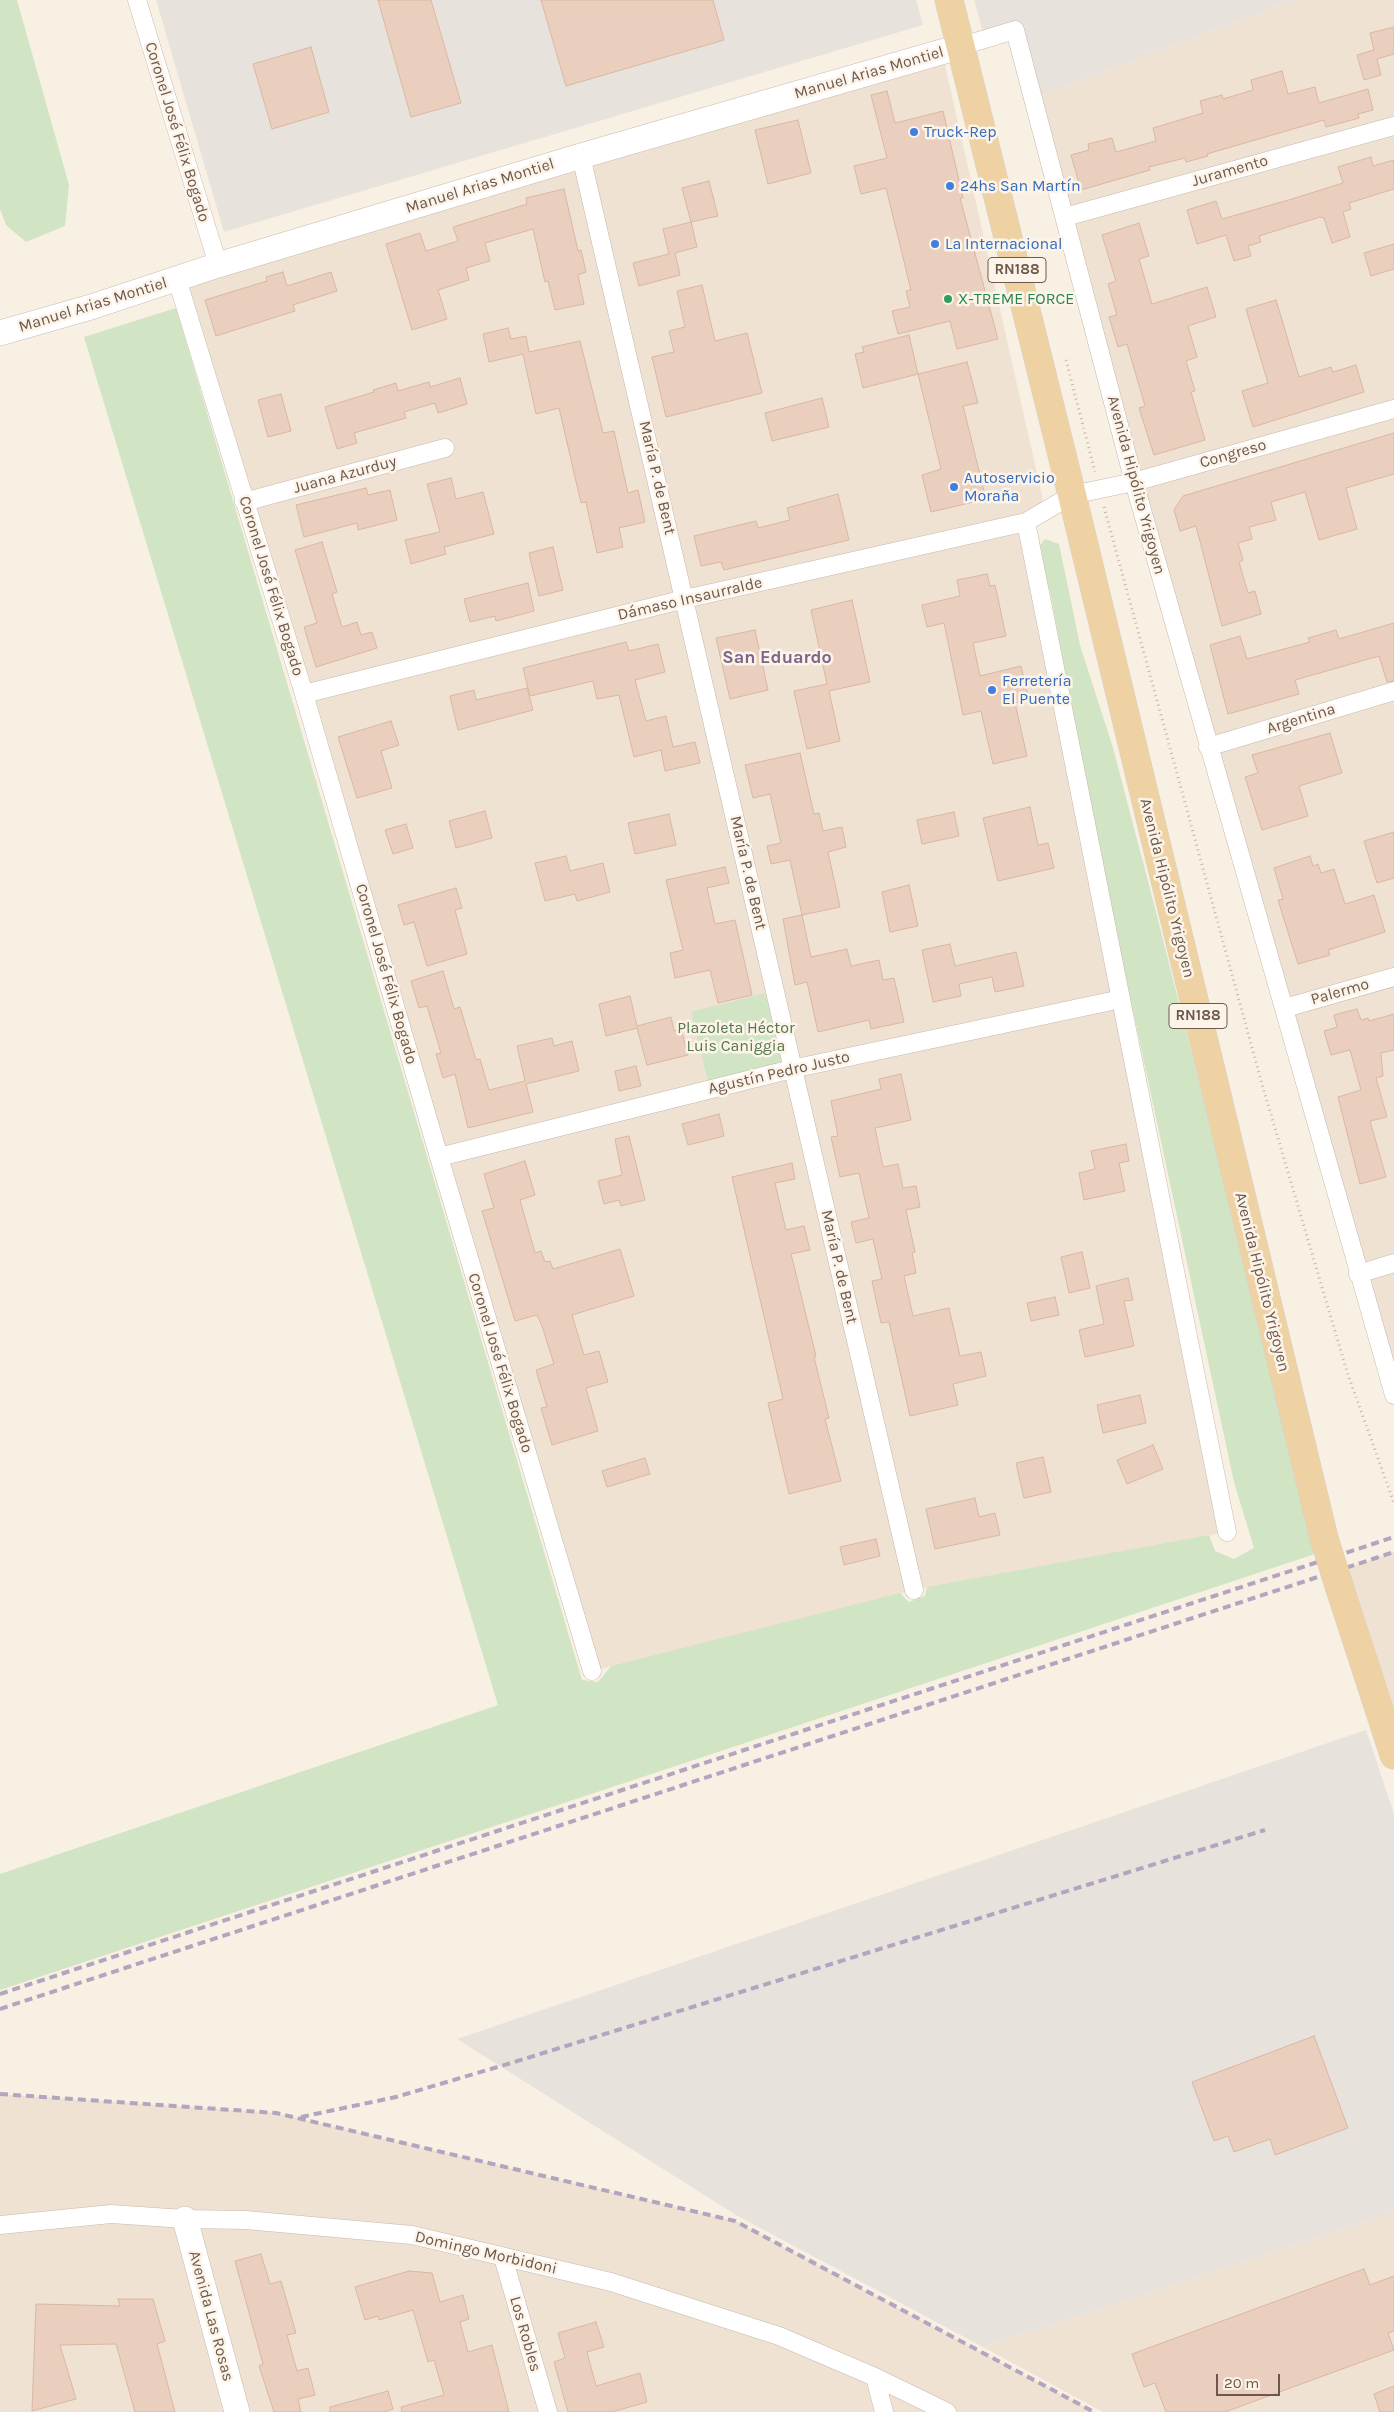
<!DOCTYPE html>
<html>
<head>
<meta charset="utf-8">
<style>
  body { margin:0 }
  #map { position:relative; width:1394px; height:2412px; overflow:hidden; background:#f8f0e3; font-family:Karla,sans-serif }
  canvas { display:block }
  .scale { position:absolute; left:1216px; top:2374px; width:64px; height:22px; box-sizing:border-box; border:2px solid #6d584d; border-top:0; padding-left:6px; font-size:15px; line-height:18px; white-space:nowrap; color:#6d584d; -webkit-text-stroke:4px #fcf4e9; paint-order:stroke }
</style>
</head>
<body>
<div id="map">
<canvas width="1394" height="2412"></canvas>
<div class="scale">20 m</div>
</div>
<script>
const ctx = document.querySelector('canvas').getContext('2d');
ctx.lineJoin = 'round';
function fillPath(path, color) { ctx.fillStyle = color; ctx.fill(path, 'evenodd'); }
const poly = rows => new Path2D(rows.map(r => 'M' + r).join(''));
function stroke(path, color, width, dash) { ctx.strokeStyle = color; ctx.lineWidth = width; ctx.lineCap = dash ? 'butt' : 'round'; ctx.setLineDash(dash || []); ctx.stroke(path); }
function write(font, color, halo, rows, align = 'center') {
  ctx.font = font + ' Karla,sans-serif'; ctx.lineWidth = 5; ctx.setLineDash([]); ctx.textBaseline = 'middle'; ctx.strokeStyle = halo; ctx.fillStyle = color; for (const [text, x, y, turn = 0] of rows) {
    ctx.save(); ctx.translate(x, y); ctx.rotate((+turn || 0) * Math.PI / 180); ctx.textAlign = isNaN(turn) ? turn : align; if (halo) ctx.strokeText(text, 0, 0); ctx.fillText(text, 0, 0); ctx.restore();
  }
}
const residential = poly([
  [1294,0,1394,0,1394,1395,1034,98],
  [942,52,1043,500,1026,523,1227,1532,914,1590,592,1671,177,279],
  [1394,1552,1394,1755,1327,1574],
  [0,2094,276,2113,735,2221,1094,2412,0,2412],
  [1394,2213,1394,2412,1103,2412,983,2347]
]);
const industrial = poly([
  [156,0,916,0,923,25,224,232],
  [974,0,1294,0,1034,98,1015,30,985,39],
  [1366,1730,1394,1814,1394,2213,983,2347,736,2215,457,2039]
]);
const green = poly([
  [0,0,17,0,69,185,65,226,26,242,6,225,0,209],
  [176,308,582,1680,598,1682,611,1666,900,1593,909,1602,925,1596,927,1587,1209,1535,1215,1551,1234,1559,1254,1548,1234,1482,1098,847,1051,596,1038,548,1045,539,1059,544,1080,645,1113,748,1155,908,1318,1553,0,1990,0,1874,498,1705,84,337],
  [765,993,782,1063,708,1082,691,1012]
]);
const building = poly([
  [378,0,431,0,461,103,411,117,378,0],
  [541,0,713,0,724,40,566,86,541,0],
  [1394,27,1394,54,1377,59,1381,75,1364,80,1357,55,1374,50,1370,33,1394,27],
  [311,47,329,112,272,129,253,64,311,47],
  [1282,71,1288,94,1315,87,1319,103,1368,89,1373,110,1358,114,1359,118,1326,127,1324,120,1207,154,1208,156,1186,162,1185,158,1149,167,1150,170,1081,190,1071,155,1089,150,1088,144,1112,138,1116,152,1156,141,1153,128,1203,113,1200,101,1222,95,1223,99,1253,90,1251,80,1282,71],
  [887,91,895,123,943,111,963,198,960,198,998,339,957,349,950,321,898,334,892,311,910,307,906,291,911,290,886,188,861,194,854,166,887,158,871,95,887,91],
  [798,120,811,173,768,184,755,130,798,120],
  [1371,157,1373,166,1394,160,1394,189,1349,203,1351,209,1343,212,1350,237,1332,243,1324,218,1320,217,1259,236,1261,242,1248,246,1251,256,1234,261,1226,235,1197,244,1187,210,1216,201,1222,219,1292,199,1343,183,1338,167,1371,157],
  [709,181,718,216,691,222,682,188,709,181],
  [564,189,578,251,581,250,586,272,578,275,584,304,555,310,548,281,545,282,533,229,485,243,490,261,466,268,469,280,438,290,447,319,412,330,386,244,420,233,426,251,458,241,453,227,527,204,526,198,564,189],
  [691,222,697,247,675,253,680,275,639,286,633,263,669,254,663,229,691,222],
  [1139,223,1149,256,1139,259,1152,304,1207,287,1216,317,1188,326,1197,357,1186,361,1195,391,1191,392,1205,440,1154,455,1139,408,1145,406,1127,344,1118,347,1109,317,1117,315,1108,284,1116,281,1102,235,1139,223],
  [1394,244,1394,269,1371,276,1364,253,1394,244],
  [283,272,287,286,331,272,337,291,293,305,295,311,216,336,205,300,267,281,266,277,283,272],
  [702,285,715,341,747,333,762,393,666,417,652,357,674,352,669,331,685,327,677,291,702,285],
  [1276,300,1299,377,1331,367,1333,372,1356,365,1364,392,1253,427,1242,391,1268,383,1246,309,1276,300],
  [508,328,511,339,526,336,529,352,580,341,603,433,614,431,628,493,638,490,645,522,619,528,623,547,597,553,586,502,581,503,559,408,536,414,523,354,489,362,483,334,508,328],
  [909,335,918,374,863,388,855,354,864,352,862,347,909,335],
  [967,362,978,403,963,406,986,499,931,512,922,475,941,469,918,374,967,362],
  [460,378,467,404,438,413,435,403,404,412,406,418,354,433,357,443,337,449,325,407,374,392,373,390,396,383,398,391,429,382,430,387,460,378],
  [281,394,291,431,268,437,258,400,281,394],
  [822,398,829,427,772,441,765,413,822,398],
  [1394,433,1394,474,1346,488,1357,529,1319,540,1305,492,1271,502,1276,520,1249,527,1252,539,1238,543,1243,560,1239,562,1248,593,1255,591,1261,614,1222,626,1196,526,1180,531,1174,510,1183,496,1394,433],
  [451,478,456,499,483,492,494,534,444,547,446,554,411,564,405,540,440,532,427,484,451,478],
  [366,488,368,495,390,490,397,520,358,530,357,523,304,537,296,505,366,488],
  [838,494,849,540,724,570,721,562,701,566,694,536,756,521,758,528,790,520,787,508,838,494],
  [322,542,337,592,332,594,342,627,357,622,361,635,372,632,377,648,316,667,304,627,317,623,295,550,322,542],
  [553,547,563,590,539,596,529,553,553,547],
  [987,574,990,586,995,585,1006,636,973,643,980,676,1021,666,1029,700,1015,703,1027,756,993,764,981,711,963,715,944,623,927,627,922,605,960,596,957,580,987,574],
  [528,583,534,611,496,621,495,616,470,622,464,599,528,583],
  [852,600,870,682,829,691,840,741,807,749,794,691,827,684,811,610,852,600],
  [1394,623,1394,681,1387,682,1379,656,1295,680,1299,694,1228,714,1210,645,1240,636,1247,659,1310,642,1308,638,1336,630,1339,639,1394,623],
  [755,630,768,690,730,699,716,638,755,630],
  [626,642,629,651,658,644,665,672,635,680,646,721,666,716,673,747,695,742,700,763,665,771,661,750,634,757,619,695,597,699,593,681,530,696,523,668,626,642],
  [527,688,533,710,458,730,450,696,474,690,476,700,527,688],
  [391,721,399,745,381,751,392,788,357,798,338,737,391,721],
  [1330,733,1342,773,1299,786,1308,816,1262,830,1245,777,1258,773,1252,755,1330,733],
  [800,753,814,814,819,813,823,831,842,827,846,847,828,852,840,907,802,915,790,860,771,864,767,846,781,843,770,794,753,798,745,765,800,753],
  [1030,807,1038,845,1048,843,1054,868,998,881,983,818,1030,807],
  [485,811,492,838,456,848,449,821,485,811],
  [954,812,959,836,922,844,917,820,954,812],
  [669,814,676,845,635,854,628,823,669,814],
  [406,824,413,848,393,854,385,830,406,824],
  [1394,832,1394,878,1377,883,1364,841,1394,832],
  [566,856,570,871,603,863,610,892,577,901,575,894,545,901,535,863,566,856],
  [1310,856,1313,866,1318,864,1321,873,1334,869,1345,904,1374,895,1385,932,1328,950,1330,955,1298,964,1278,900,1283,899,1274,868,1310,856],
  [725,867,729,883,707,888,715,924,735,920,752,995,718,1003,710,970,675,978,670,953,683,950,666,880,725,867],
  [909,885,918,926,890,932,882,892,909,885],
  [456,888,462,908,455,910,467,954,427,966,414,922,404,925,398,905,456,888],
  [802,915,811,957,847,949,851,966,879,960,883,980,894,978,904,1022,871,1029,869,1020,818,1032,807,982,795,985,783,919,802,915],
  [950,944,955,966,1016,952,1024,986,995,992,992,977,959,984,961,996,933,1002,922,950,950,944],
  [443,971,454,1009,460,1007,476,1060,480,1059,489,1090,525,1081,517,1046,552,1038,554,1046,572,1041,579,1071,526,1084,533,1112,468,1128,455,1074,443,1078,436,1054,441,1053,427,1006,419,1008,411,981,443,971],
  [630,996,637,1026,671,1017,674,1031,681,1029,688,1055,647,1065,637,1028,606,1036,599,1004,630,996],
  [1357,1009,1361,1020,1368,1018,1369,1021,1394,1014,1394,1050,1381,1053,1383,1076,1376,1078,1387,1117,1370,1121,1386,1177,1360,1184,1338,1097,1361,1090,1350,1050,1331,1055,1324,1031,1337,1027,1334,1015,1357,1009],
  [636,1066,641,1086,619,1091,615,1071,636,1066],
  [901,1074,911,1120,875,1128,883,1167,898,1164,903,1188,916,1186,920,1207,906,1210,915,1252,912,1253,916,1273,904,1276,913,1316,949,1308,960,1356,981,1352,986,1376,953,1384,958,1405,910,1416,889,1322,881,1323,872,1281,882,1279,873,1239,856,1243,851,1222,869,1218,859,1173,840,1177,831,1137,838,1136,831,1101,881,1089,879,1079,901,1074],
  [719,1114,724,1136,688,1145,682,1124,719,1114],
  [629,1136,645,1200,621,1206,619,1200,604,1204,598,1181,622,1175,615,1139,629,1136],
  [1126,1144,1129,1161,1119,1163,1125,1191,1084,1200,1079,1173,1095,1169,1091,1151,1126,1144],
  [525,1161,535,1195,520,1200,535,1253,541,1251,545,1262,550,1261,553,1269,620,1249,634,1296,572,1315,584,1355,599,1351,608,1382,586,1388,598,1431,552,1445,541,1408,547,1407,536,1370,554,1364,542,1326,537,1315,515,1321,482,1211,494,1208,484,1174,525,1161],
  [792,1163,795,1179,775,1183,786,1230,804,1226,810,1250,791,1254,816,1356,814,1357,829,1418,825,1419,841,1481,789,1494,768,1403,783,1399,732,1177,792,1163],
  [1082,1252,1090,1288,1069,1293,1061,1257,1082,1252],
  [1128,1278,1133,1300,1124,1301,1134,1346,1085,1357,1079,1330,1104,1324,1096,1286,1128,1278],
  [1055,1297,1059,1315,1031,1321,1027,1303,1055,1297],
  [1140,1395,1146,1423,1103,1433,1097,1405,1140,1395],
  [1153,1445,1163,1469,1127,1484,1117,1460,1153,1445],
  [1043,1457,1051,1492,1024,1498,1016,1463,1043,1457],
  [645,1458,650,1474,607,1487,602,1471,645,1458],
  [975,1498,979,1517,995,1513,1000,1535,935,1549,926,1509,975,1498],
  [876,1539,880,1556,844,1565,840,1547,876,1539],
  [1314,2036,1348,2128,1275,2155,1270,2139,1234,2152,1228,2136,1214,2141,1192,2082,1314,2036],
  [261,2254,270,2284,281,2281,296,2333,287,2335,297,2371,308,2368,315,2395,298,2399,301,2412,274,2412,259,2366,263,2364,235,2261,261,2254],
  [1364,2269,1370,2285,1394,2276,1394,2331,1388,2333,1394,2350,1225,2412,1166,2412,1155,2383,1144,2387,1132,2354,1364,2269],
  [409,2271,432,2273,440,2302,463,2295,469,2319,460,2322,468,2352,492,2345,509,2412,402,2412,401,2407,444,2395,434,2360,428,2362,413,2310,379,2320,378,2316,365,2320,355,2287,409,2271],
  [118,2299,153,2299,165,2341,157,2344,175,2412,135,2412,116,2344,60,2345,76,2399,32,2411,36,2304,120,2306,118,2299],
  [596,2322,604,2347,587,2352,596,2386,640,2373,647,2402,612,2412,568,2412,554,2362,565,2358,558,2333,596,2322],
  [1394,2386,1394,2412,1380,2412,1374,2394,1394,2386],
  [388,2391,393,2409,384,2412,330,2412,330,2407,388,2391]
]);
const path = poly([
  [1066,360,1095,472],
  [1104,507,1262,1084,1347,1372,1394,1503]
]);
const street = poly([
  [137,0,218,265],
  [962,46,1015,30,1134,482,1394,1395],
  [581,156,914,1590],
  [1065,217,1394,126],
  [177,279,304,694,439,1157,592,1671],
  [244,502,445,448],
  [1026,522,1227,1532],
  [304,694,685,599,1026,522,1072,495,1134,482,1394,409],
  [1208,747,1394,691],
  [1285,1008,1394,977],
  [439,1157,792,1069,1121,999],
  [1358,1274,1394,1263],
  [0,2225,111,2214,185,2219,246,2220,412,2235,611,2282,779,2336,875,2377,947,2412],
  [503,2257,548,2412],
  [875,2377,884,2412]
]);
const secondary = poly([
  [0,333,91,307,218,265,581,156,962,46],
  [185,2219,237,2412]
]);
const primary = poly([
  [949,0,1072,495,1324,1538],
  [1340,1589,1394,1755]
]);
const rail = poly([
  [0,1994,1394,1537],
  [0,2009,1394,1552],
  [0,2094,276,2113,735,2221,1094,2412],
  [301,2117,396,2097,511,2063,1265,1830]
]);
const primaryBridge = poly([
  [1324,1538,1340,1589]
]);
const markers = [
  [914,132,5,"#3f7fe0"],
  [950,186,5,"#3f7fe0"],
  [935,244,5,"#3f7fe0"],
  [948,299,5,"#2e9e5b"],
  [954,487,5,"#3f7fe0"],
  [992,690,5,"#3f7fe0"]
];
const shields = [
  [1017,270,58],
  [1198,1016,58]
];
const shieldNames = [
  ["RN188",1017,270],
  ["RN188",1198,1016]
];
const streetNames = [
  ["Manuel Arias Montiel",869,73,-16],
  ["Coronel José Félix Bogado",177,132,73],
  ["Juramento",1230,171,-16],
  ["Manuel Arias Montiel",480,186,-17],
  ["Manuel Arias Montiel",93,305,-17],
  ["Congreso",1233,454,-16],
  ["Juana Azurduy",345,475,-15],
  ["María P. de Bent",657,478,77],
  ["Avenida Hipólito Yrigoyen",1136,485,75],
  ["Coronel José Félix Bogado",271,586,73],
  ["Dámaso Insaurralde",690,599,-13],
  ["Argentina",1301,719,-17],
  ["María P. de Bent",748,873,77],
  ["Avenida Hipólito Yrigoyen",1167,888,76],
  ["Coronel José Félix Bogado",386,974,74],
  ["Palermo",1340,992,-16],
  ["Agustín Pedro Justo",779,1073,-13],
  ["María P. de Bent",839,1267,77],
  ["Avenida Hipólito Yrigoyen",1262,1282,76],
  ["Coronel José Félix Bogado",500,1363,73],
  ["Domingo Morbidoni",486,2253,13],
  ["Avenida Las Rosas",211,2316,75],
  ["Los Robles",525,2334,74]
];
const shopNames = [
  ["Truck-Rep",924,132],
  ["24hs San Martín",960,186],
  ["La Internacional",945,244],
  ["Autoservicio",964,478],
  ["Moraña",964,496],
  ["Ferretería",1002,681],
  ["El Puente",1002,699]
];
const leisureNames = [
  ["X-TREME FORCE",958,299]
];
const parkNames = [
  ["Plazoleta Héctor",736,1028],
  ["Luis Caniggia",736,1046]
];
const neighbourhoodNames = [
  ["San Eduardo",777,658]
];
fillPath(residential, '#efe2d3');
fillPath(industrial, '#e8e2dd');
fillPath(green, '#d1e4c4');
fillPath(building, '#eacfbf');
stroke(building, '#dab7a1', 1);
stroke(street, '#c7b8ac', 19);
stroke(secondary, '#ccbaac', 26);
stroke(primary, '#d6d0cd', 29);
stroke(path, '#ceb3a2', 3, [1, 4]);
stroke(street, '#fff', 18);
stroke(secondary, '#fff', 25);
stroke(primary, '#efd2a4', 28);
stroke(rail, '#b3a4bf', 4, [8, 5]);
stroke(primaryBridge, '#d6d0cd', 29, []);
stroke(primaryBridge, '#efd2a4', 28);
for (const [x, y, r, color] of markers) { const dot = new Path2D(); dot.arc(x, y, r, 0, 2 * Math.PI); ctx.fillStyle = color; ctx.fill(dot); stroke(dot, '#fcf4e9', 2); }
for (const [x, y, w] of shields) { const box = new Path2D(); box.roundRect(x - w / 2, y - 12.5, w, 25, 4); ctx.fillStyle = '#fcf4e9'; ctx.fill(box); stroke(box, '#6d584d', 1); }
write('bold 15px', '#6d584d', null, shieldNames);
write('16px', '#6d584d', '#fcf4e9', streetNames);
write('16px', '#366cbe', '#fcf4e9', shopNames, 'left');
write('16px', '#27864d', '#fcf4e9', leisureNames, 'left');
write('16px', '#57774a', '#fcf4e9', parkNames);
write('bold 18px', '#7c6589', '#fcf4e9', neighbourhoodNames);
</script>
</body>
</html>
